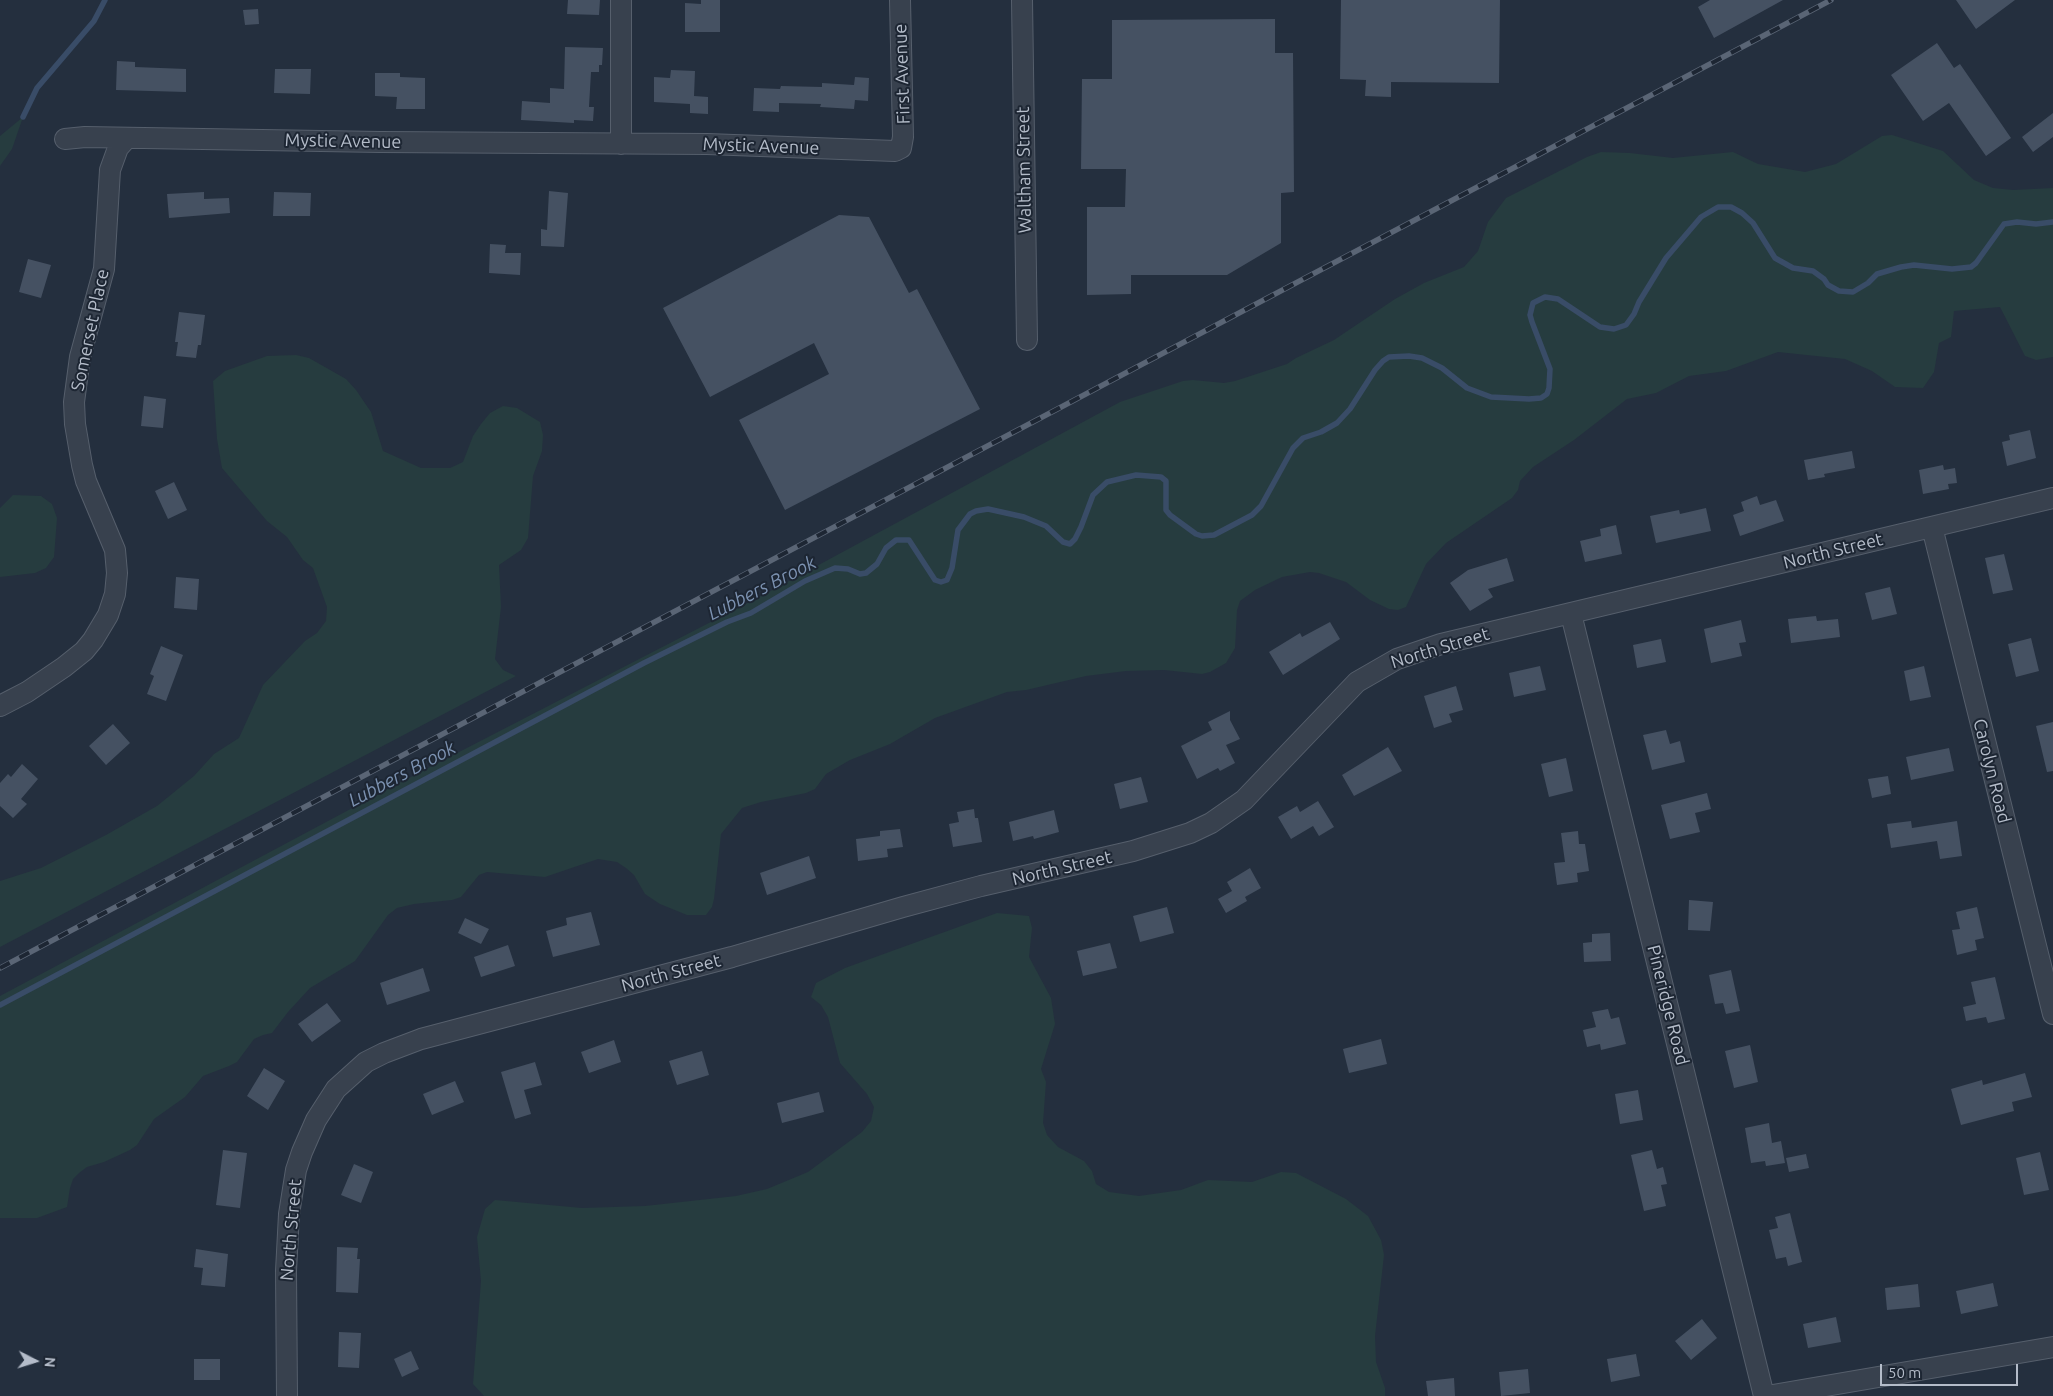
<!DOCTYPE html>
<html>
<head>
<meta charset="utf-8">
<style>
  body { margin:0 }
  #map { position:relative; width:2053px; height:1396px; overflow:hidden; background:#242f3e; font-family:Ubuntu,sans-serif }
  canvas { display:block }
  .north { position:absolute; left:10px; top:1336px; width:50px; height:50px; -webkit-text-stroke:4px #1d2633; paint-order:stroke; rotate:95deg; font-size:14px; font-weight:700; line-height:20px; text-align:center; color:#b4bcc9 }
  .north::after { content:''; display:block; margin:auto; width:18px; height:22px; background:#b4bcc9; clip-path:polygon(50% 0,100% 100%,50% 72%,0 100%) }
  .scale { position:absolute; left:1880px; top:1364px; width:138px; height:22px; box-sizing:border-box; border:2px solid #b4bcc9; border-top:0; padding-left:6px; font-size:15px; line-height:18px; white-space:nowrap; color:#b4bcc9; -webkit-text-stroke:4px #1d2633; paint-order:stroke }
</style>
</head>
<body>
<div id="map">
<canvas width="2053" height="1396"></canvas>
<div class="north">N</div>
<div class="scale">50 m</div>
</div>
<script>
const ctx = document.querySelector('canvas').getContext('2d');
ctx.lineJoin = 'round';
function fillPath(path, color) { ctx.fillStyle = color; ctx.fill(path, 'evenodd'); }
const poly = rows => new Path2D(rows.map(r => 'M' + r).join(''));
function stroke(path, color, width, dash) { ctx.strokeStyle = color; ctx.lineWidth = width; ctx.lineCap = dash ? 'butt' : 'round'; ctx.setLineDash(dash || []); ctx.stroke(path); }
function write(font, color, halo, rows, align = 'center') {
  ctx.font = font + ' Ubuntu,sans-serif'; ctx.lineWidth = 4; ctx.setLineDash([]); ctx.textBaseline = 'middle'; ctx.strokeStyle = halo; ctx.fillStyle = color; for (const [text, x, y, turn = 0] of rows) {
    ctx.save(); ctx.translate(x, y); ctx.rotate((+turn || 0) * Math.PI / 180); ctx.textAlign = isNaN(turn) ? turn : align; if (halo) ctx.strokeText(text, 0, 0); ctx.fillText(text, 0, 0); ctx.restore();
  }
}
const green = poly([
  [23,117,12,149,0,166,0,136],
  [1892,135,1943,151,1974,180,1993,188,2013,190,2053,188,2053,357,2036,360,2025,356,2000,307,1954,311,1951,337,1939,343,1934,372,1923,388,1895,387,1872,371,1845,359,1778,352,1726,371,1689,376,1656,393,1627,399,1574,440,1533,467,1520,481,1518,490,1512,498,1446,543,1426,564,1406,607,1398,610,1389,609,1370,600,1346,582,1319,573,1310,572,1282,577,1255,590,1240,601,1237,610,1235,648,1226,663,1210,672,1202,674,1164,670,1126,671,1086,676,1026,690,1007,692,935,718,890,744,850,760,826,774,815,789,806,793,761,802,742,808,721,834,714,899,712,907,706,915,687,915,660,904,645,894,634,875,626,868,617,862,598,859,545,877,487,872,479,875,461,897,452,900,414,904,397,908,388,915,355,961,310,988,288,1012,272,1033,263,1035,254,1039,237,1062,229,1066,203,1076,185,1097,154,1119,137,1145,130,1150,104,1162,87,1167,79,1173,73,1179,70,1188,67,1207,37,1218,0,1218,0,996,403,781,765,594,1120,402,1183,381,1193,380,1224,383,1235,381,1287,364,1296,358,1334,340,1395,299,1424,283,1464,267,1478,251,1488,222,1506,198,1587,157,1601,152,1630,153,1673,158,1733,152,1758,164,1805,172,1836,164,1882,136],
  [296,355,309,358,346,379,356,390,371,412,383,451,421,468,450,468,463,462,473,436,481,424,490,413,503,406,517,408,540,422,543,435,542,451,533,476,528,538,521,550,499,565,501,607,495,659,503,670,516,676,0,947,0,881,41,868,106,835,157,806,194,776,214,754,239,738,263,685,305,641,317,633,326,621,327,607,313,568,303,560,287,537,267,521,222,468,217,439,213,381,225,371,267,356],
  [13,495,41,496,52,504,57,518,54,557,46,568,35,573,0,577,0,508],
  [997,913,1029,916,1032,928,1029,957,1051,998,1055,1024,1041,1069,1046,1082,1043,1123,1047,1135,1058,1147,1084,1161,1092,1171,1096,1184,1109,1192,1139,1196,1181,1190,1208,1180,1252,1182,1281,1172,1296,1173,1346,1199,1368,1216,1381,1240,1384,1255,1375,1336,1376,1362,1385,1388,1385,1396,484,1396,473,1384,481,1281,477,1237,485,1209,495,1200,582,1208,645,1206,736,1196,767,1189,808,1172,862,1132,871,1121,874,1107,867,1094,840,1063,828,1017,821,1005,811,997,816,983,845,968]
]);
const stream = poly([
  [23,117,37,88,94,21,105,0],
  [0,1005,644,663,727,622,751,613,805,581,835,568,848,569,860,574,866,573,877,564,886,548,896,540,909,540,935,580,941,582,947,580,952,568,958,530,970,514,976,511,988,509,1024,517,1046,526,1063,542,1070,544,1075,539,1081,527,1093,495,1107,482,1136,475,1161,477,1166,481,1166,510,1170,515,1196,534,1202,536,1214,535,1252,515,1261,506,1293,448,1303,438,1321,432,1337,423,1350,409,1375,370,1383,361,1389,357,1409,356,1422,358,1442,368,1467,388,1491,397,1529,399,1541,398,1547,394,1549,388,1550,369,1532,322,1530,315,1533,303,1545,297,1558,299,1600,327,1614,329,1626,325,1634,314,1639,302,1666,258,1701,217,1718,207,1731,207,1742,213,1753,223,1775,258,1793,268,1813,271,1824,279,1828,285,1839,291,1853,292,1868,283,1877,274,1901,267,1914,265,1952,269,1971,267,1976,263,2004,224,2017,222,2036,224,2053,222]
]);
const building = poly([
  [568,0,600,0,599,15,567,14],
  [701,0,720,0,720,32,685,32,685,3,701,4],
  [1341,0,1500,0,1499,83,1391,82,1391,97,1365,96,1366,80,1340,79],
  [1710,0,1783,0,1714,38,1698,7],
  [1956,0,2015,0,1976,29],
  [258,9,259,24,245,25,243,10],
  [1275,19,1275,53,1293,53,1294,192,1281,193,1281,243,1227,275,1131,275,1131,294,1087,295,1087,207,1125,207,1126,169,1081,169,1082,79,1112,79,1112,20],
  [1937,43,1954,68,1960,64,2011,138,1986,156,1949,103,1923,121,1891,75],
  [565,47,603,48,602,65,599,65,599,72,591,72,589,107,594,107,593,121,574,120,574,123,521,120,522,101,550,103,550,88,564,89],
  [117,61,135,62,135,67,186,69,186,92,116,90],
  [275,69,311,69,310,94,274,93],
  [671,70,695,71,694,96,708,97,708,114,690,113,690,104,654,102,654,77,670,78],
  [375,73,400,73,400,77,425,78,425,109,396,109,397,97,375,96],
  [855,77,869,78,868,101,855,100,854,109,820,107,821,104,779,103,779,112,753,111,754,88,780,89,781,86,822,87,822,83,854,85],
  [2053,113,2053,137,2033,152,2022,137],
  [549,191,568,193,564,247,541,246,541,229,547,230],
  [204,192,204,199,229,198,230,213,169,218,167,194],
  [274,192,311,193,310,216,273,216],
  [839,215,869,217,909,293,917,289,980,409,785,510,739,420,829,374,814,343,710,397,663,308],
  [490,244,506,245,505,253,521,253,520,275,489,273],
  [28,259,51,265,41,298,19,292],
  [179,312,205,315,201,345,198,345,196,358,176,356,178,342,175,342],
  [144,396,166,399,163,428,141,426],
  [2030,430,2036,458,2007,466,2002,442,2010,440,2009,435],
  [1852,451,1855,468,1824,474,1825,477,1808,480,1804,460],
  [1943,465,1944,470,1955,468,1957,483,1948,484,1949,489,1923,494,1919,470],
  [174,482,187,510,168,519,155,491],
  [1757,496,1760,505,1776,500,1784,521,1740,536,1733,515,1744,511,1741,502],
  [1706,508,1711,531,1656,543,1650,516,1679,510,1680,514],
  [1616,525,1622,554,1585,562,1580,541,1601,536,1600,529],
  [2004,554,2013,590,1993,594,1985,558],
  [1507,558,1514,581,1488,589,1493,597,1470,611,1450,583,1468,570],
  [176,577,199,579,197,610,174,608],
  [1890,587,1897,614,1872,620,1865,593],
  [1816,616,1817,621,1838,619,1840,637,1791,643,1788,619],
  [1741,620,1746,642,1739,643,1742,656,1711,663,1704,629],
  [1330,622,1340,639,1283,675,1269,652,1300,633,1302,637],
  [2031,638,2039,671,2016,677,2008,644],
  [1661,639,1666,662,1637,668,1633,645],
  [161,646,183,655,166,701,147,694,154,676,150,674],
  [1540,666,1546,690,1514,697,1509,673],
  [1924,666,1931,697,1910,701,1904,671],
  [1456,686,1463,710,1449,714,1452,722,1434,728,1424,696],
  [1230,711,1230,720,1240,739,1226,745,1235,763,1220,771,1218,768,1197,779,1181,746,1212,730,1208,722],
  [2053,722,2053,771,2047,772,2036,726],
  [113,724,130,743,106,765,89,746],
  [1666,730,1670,744,1680,741,1685,762,1652,770,1643,735],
  [1388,747,1402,771,1354,796,1342,775],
  [1949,748,1954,771,1911,780,1906,757],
  [1566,758,1573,791,1549,797,1541,764],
  [22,764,38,779,21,799,27,804,13,818,0,806,0,783,8,774,11,777],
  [1888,776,1891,794,1872,798,1868,779],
  [1141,777,1148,802,1120,809,1114,784],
  [1707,793,1711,809,1695,813,1700,832,1670,839,1661,805],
  [1318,801,1334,827,1319,836,1313,826,1291,839,1278,817,1297,806,1300,812],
  [974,809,975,818,978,818,982,842,953,847,949,824,959,822,957,812],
  [1054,810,1059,832,1034,839,1033,836,1013,841,1009,822],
  [1911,821,1912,828,1957,821,1962,856,1940,859,1937,841,1891,848,1887,824],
  [900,829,903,847,887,849,888,857,858,861,856,839,880,836,880,831],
  [1578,831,1579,844,1585,844,1589,871,1577,873,1578,882,1557,885,1554,863,1565,862,1561,833],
  [809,856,816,878,767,895,760,873],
  [1250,868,1261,888,1245,897,1247,901,1226,913,1218,899,1232,891,1227,882],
  [1689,900,1713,902,1710,931,1688,930],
  [1167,907,1174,933,1140,942,1133,916],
  [1977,907,1984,938,1975,940,1977,950,1957,955,1952,930,1960,929,1956,912],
  [591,912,600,945,553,957,546,931,567,925,566,918],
  [465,918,489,929,481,944,458,933],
  [1610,933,1611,961,1584,962,1583,943,1592,942,1592,934],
  [1110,943,1117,968,1083,976,1077,951],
  [508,945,515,966,481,977,474,957],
  [423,968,430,991,387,1005,380,983],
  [1731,970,1740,1011,1726,1014,1723,1003,1715,1004,1709,975],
  [1995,977,2005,1019,1988,1023,1986,1017,1966,1021,1963,1007,1976,1004,1971,982],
  [327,1003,341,1021,312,1042,298,1024],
  [1608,1009,1611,1019,1619,1017,1626,1044,1601,1050,1600,1044,1587,1047,1583,1030,1596,1027,1592,1012],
  [1381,1039,1387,1064,1349,1073,1343,1049],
  [614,1040,621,1062,589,1073,581,1052],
  [1750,1045,1758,1082,1734,1088,1725,1051],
  [702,1051,709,1075,677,1085,669,1061],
  [535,1062,542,1085,524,1090,531,1114,515,1119,501,1072],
  [264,1068,285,1081,268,1110,247,1096],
  [2025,1073,2032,1097,2012,1102,2014,1111,1961,1125,1951,1089,1982,1080,1983,1085],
  [455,1081,464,1102,432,1115,423,1094],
  [1638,1090,1643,1120,1620,1124,1615,1094],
  [819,1092,824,1112,782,1123,777,1103],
  [1769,1123,1772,1143,1781,1141,1785,1163,1766,1166,1765,1161,1751,1163,1745,1128],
  [223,1150,247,1153,240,1208,216,1205],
  [1652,1150,1657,1169,1663,1167,1667,1184,1661,1185,1666,1206,1644,1211,1631,1155],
  [2040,1152,2049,1190,2024,1195,2016,1158],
  [1806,1154,1809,1168,1789,1172,1786,1158],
  [354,1164,373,1172,361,1203,341,1195],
  [1790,1213,1802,1262,1788,1266,1786,1257,1776,1259,1769,1230,1778,1228,1775,1217],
  [337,1247,358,1248,357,1259,360,1259,358,1293,336,1292],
  [196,1249,228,1254,225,1287,201,1285,203,1268,194,1267],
  [1993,1283,1998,1306,1961,1314,1956,1291],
  [1918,1284,1920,1307,1887,1310,1885,1288],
  [1836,1317,1841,1342,1808,1348,1803,1324],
  [1702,1319,1717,1338,1691,1360,1675,1341],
  [339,1332,361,1333,359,1368,338,1367],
  [411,1351,419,1369,402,1377,394,1359],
  [1636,1354,1640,1376,1611,1382,1607,1359],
  [194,1359,220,1359,220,1380,194,1380],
  [1528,1369,1530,1393,1501,1396,1499,1372],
  [1454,1378,1455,1396,1428,1396,1426,1381]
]);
const minor = poly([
  [621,0,621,144],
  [1022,0,1027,340],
  [65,139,85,137,380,142,707,144,895,151,901,148,903,137,900,0],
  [1932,527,2053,1014],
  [1571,614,1764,1396],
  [0,706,27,692,64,667,84,651,93,640,108,615,115,594,117,573,115,550,86,481,82,465,75,424,74,402,80,357,104,269,110,170,118,148,127,138],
  [287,1396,286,1271,289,1214,296,1170,302,1152,316,1120,336,1089,366,1062,384,1053,421,1039,732,957,903,907,981,886,1133,851,1190,833,1211,823,1244,800,1357,682,1397,659,1441,644,2053,498],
  [1767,1396,2053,1347]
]);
const rail = poly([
  [0,968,1831,0]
]);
const streetNames = [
  ["First Avenue",902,74,-92],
  ["Mystic Avenue",343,141,1],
  ["Mystic Avenue",761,146,2],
  ["Waltham Street",1024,170,-91],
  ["Somerset Place",90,330,-78],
  ["North Street",1833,551,-14],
  ["North Street",1440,648,-17],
  ["Carolyn Road",1992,771,76],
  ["North Street",1062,868,-13],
  ["North Street",671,973,-15],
  ["Pineridge Road",1668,1005,76],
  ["North Street",291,1230,-85]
];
const waterNames = [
  ["Lubbers Brook",762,588,-27],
  ["Lubbers Brook",402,774,-28]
];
fillPath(green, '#263c3f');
stroke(stream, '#394c67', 5.5);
fillPath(building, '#455162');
stroke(minor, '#565f6c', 22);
stroke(minor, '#38414e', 20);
stroke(rail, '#5a6575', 5.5);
stroke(rail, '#1d2633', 4, [11]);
write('18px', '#b4bcc9', '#1d2633', streetNames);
write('italic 19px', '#7c92b1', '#1d2633', waterNames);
</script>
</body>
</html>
